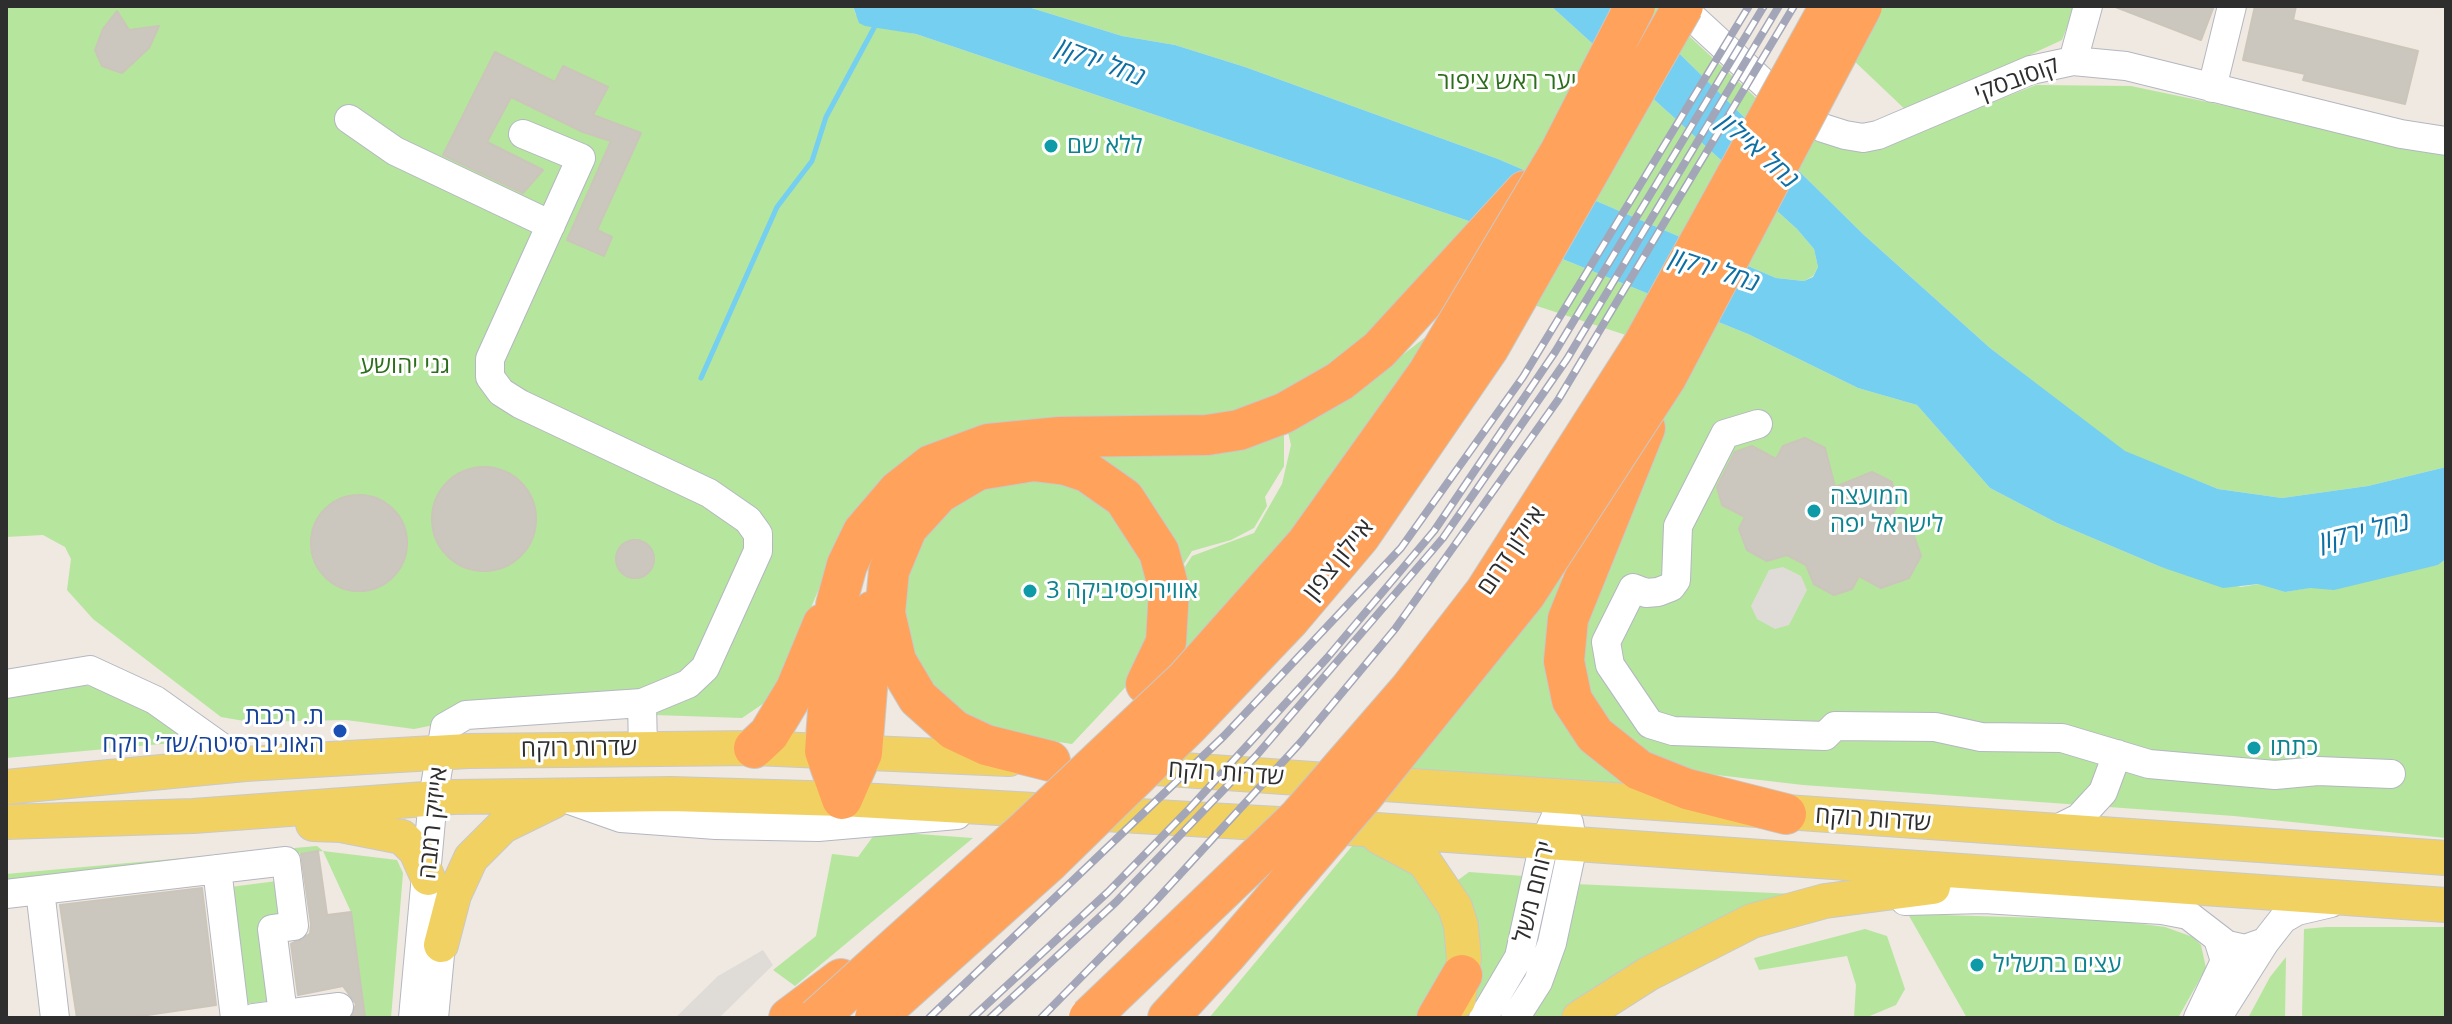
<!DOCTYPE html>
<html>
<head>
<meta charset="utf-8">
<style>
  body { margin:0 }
  #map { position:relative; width:2452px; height:1024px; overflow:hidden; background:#efe9e1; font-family:"Open Sans",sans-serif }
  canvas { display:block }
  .frame { position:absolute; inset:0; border:8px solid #2e2e2e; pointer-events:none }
</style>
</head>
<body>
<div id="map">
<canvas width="2452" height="1024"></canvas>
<div class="frame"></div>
</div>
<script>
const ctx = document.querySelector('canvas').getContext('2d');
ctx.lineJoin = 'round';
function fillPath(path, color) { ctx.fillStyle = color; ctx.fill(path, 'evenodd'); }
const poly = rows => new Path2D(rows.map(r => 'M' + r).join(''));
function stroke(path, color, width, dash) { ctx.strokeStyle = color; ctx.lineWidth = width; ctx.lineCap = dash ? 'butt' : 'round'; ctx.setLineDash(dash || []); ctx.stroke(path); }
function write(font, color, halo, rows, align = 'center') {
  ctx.font = font + ' "Open Sans",Heebo,sans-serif'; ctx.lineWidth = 6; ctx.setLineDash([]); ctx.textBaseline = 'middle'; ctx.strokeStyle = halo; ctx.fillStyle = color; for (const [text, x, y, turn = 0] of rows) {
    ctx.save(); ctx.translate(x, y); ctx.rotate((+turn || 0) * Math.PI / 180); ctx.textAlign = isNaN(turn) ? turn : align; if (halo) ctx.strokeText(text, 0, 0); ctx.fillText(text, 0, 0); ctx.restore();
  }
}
const green = poly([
  [6,6,853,6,856,15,890,29,916,34,1466,220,1748,334,1858,388,1917,405,1990,488,2057,523,2161,567,2241,587,2259,584,2285,592,2438,565,2446,559,2446,838,2234,816,1803,785,1691,772,1654,762,1590,704,1578,635,1653,430,1693,357,1430,271,1386,322,1309,379,1257,406,1205,417,1059,419,824,577,773,697,742,718,626,714,449,722,414,729,346,720,250,722,221,717,93,619,67,590,71,559,65,547,43,535,6,537],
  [1025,6,1551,6,1797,229,1814,249,1818,267,1813,276,1804,281,1776,278,1498,159,1245,67,1175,45,1122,36],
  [1631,6,1664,6,1689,36,1755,97,1810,133,1878,147,2036,85,2131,86,2446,152,2446,467,2368,486,2282,498,2218,489,2125,452,1990,348,1864,235],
  [1878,6,2075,6,2062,40,1937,98,1911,115,1850,57],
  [1441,325,1299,523,1160,686,1179,576,1192,556,1254,533,1282,484,1291,445,1288,432,1391,364],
  [1284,429,1284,466,1265,497,1267,506,1254,528,1231,540,1192,551,1178,573,1076,447],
  [994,478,1070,479,1124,517,1157,597,1135,677,1072,744,984,731,917,675,898,600,925,524],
  [1563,571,1553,638,1552,675,1683,795,1409,771],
  [59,683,98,687,138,703,195,741,6,758,6,694],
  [877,831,973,838,795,986,773,970,816,936,832,854,858,857],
  [1358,839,1389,853,1428,886,1453,945,1425,1018,1209,1018],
  [317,846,323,851,397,860,403,873,391,1018,365,1018,351,912,323,851,6,883,6,874],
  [1469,872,1524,876,1509,944,1498,974,1474,1017,1464,1012,1450,886],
  [277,881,283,922,275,1000,245,1004,230,887],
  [1575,884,1795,894,1567,1018,1526,1018],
  [1908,914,2112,920,2165,927,2193,937,2201,945,2206,968,2178,1018,1967,1018],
  [2326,927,2446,927,2446,1018,2305,1018,2302,1015,2304,929],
  [1865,929,1887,936,1905,989,1896,1005,1865,1018,1854,1018,1856,985,1847,956,1759,970,1754,958],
  [2286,957,2285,1018,2248,1018,2270,977]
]);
const plaza = poly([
  [1783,567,1801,576,1807,590,1789,625,1775,629,1757,619,1751,606,1769,570],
  [763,950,773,965,719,1018,675,1018,718,976]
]);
const water = poly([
  [853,6,1025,6,1122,36,1175,45,1245,67,1498,159,1776,278,1804,281,1813,277,1818,267,1814,249,1797,229,1551,6,1631,6,1864,235,1990,348,2125,451,2218,489,2282,498,2368,486,2446,467,2446,559,2438,565,2334,590,2310,588,2285,592,2258,584,2223,588,2161,567,2057,523,1990,488,1917,405,1858,388,1748,334,1466,220,916,34,865,26,859,23]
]);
const stream = poly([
  [701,378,777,207,812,161,826,117,875,26]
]);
const building = poly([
  [2113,6,2214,6,2201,40,2113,6],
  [2255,6,2296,6,2293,20,2418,51,2405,104,2303,80,2305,74,2243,60,2255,6],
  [117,11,129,30,159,26,149,48,122,73,102,66,95,50,103,29,117,11],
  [495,52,555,82,563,66,608,87,593,115,641,133,597,230,612,237,604,256,567,240,611,141,583,132,511,97,487,142,543,170,523,193,443,155,495,52],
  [1805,438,1825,448,1835,487,1872,472,1892,482,1897,506,1890,518,1912,530,1921,556,1909,578,1881,588,1859,576,1852,589,1834,595,1814,584,1806,565,1787,555,1767,561,1747,550,1739,529,1745,517,1722,505,1717,487,1735,452,1752,446,1776,459,1783,446,1805,438],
  '432 519a52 52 0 1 1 104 0a52 52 0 1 1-104 0Z',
  '311 543a48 48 0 1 1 96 0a48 48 0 1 1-96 0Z',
  '616 559a19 19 0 1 1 38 0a19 19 0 1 1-38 0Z',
  [318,851,327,915,351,912,365,1018,351,1018,356,1004,343,986,298,995,291,944,310,934,311,924,301,854,318,851],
  [202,888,216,1005,127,1018,77,1018,60,905,202,888]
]);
const minor = poly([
  [1680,6,1792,109,1823,128,1845,135,1863,138,1878,135,2031,70,2073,61,2126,66,2401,134,2446,141],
  [2073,61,2088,6],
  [2212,88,2232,6],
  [349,119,395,151,551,225],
  [1758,424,1725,434,1678,526,1676,580,1671,587,1658,592,1646,593,1633,588,1606,642,1610,665,1650,724,1673,731,1825,736,1835,726,1935,727,1981,737,2062,738,2149,764,2275,775,2318,771,2391,774],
  [6,684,90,670,155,700,245,764],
  [642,703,643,748],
  [567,799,621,818,716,825,818,827,957,815],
  [2049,833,2079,818,2103,792,2117,754],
  [217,869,235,1018],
  [40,890,55,1018],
  [6,894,286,861,294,926,272,929,283,1014],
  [1905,901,1984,899,2162,910,2188,915,2227,945,2245,949,2265,942,2283,919,2297,911,2331,903],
  [254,1018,339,1007],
  [413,1018,433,798,445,727,466,715,642,703,688,684,705,668,758,551,758,534,748,520,709,493,520,404,501,392,490,377,490,359,581,158,523,134],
  [434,1018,443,923],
  [1483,1018,1519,957,1544,843,1564,798],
  [1515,1018,1538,982,1552,943,1573,845,1569,823],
  [2198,1018,2225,961,2218,939],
  [2217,1018,2265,942]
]);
const major = poly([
  [1126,766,2446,858],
  [6,787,245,764,468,751,754,748,1009,759],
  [6,822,193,816,453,797,671,794,842,799,1348,828,2446,905],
  [313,824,341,825,402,837,416,851,428,878],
  [1379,837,1424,861,1455,907,1461,926,1464,959,1458,1001],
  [441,945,454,895,471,858,503,826,554,801],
  [1579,1018,1648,974,1752,921,1825,901,1933,887]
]);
const highway = poly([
  [1645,428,1568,619,1564,661,1572,700,1595,735,1639,770,1687,789,1786,814],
  [754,748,769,734,796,689,823,624],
  [1050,761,986,745,954,730,918,698,896,661,885,613,889,571,907,528,939,493,978,470,1033,461,1066,465,1087,472,1124,498,1159,552,1169,589,1166,642,1146,684],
  [842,799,825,751,836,605,847,565,863,532,898,491,931,465,988,444,1060,437,1207,435,1239,430,1284,413,1340,381,1379,350,1525,191],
  [842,799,862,753,873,611],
  [789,1018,841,979],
  [1168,1018,1226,955],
  [1437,1018,1462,975]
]);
const rail = poly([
  [929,1018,1224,736,1401,548,1523,377,1749,6],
  [972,1018,1108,892,1190,808,1327,658,1434,531,1555,352,1764,6],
  [990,1018,1116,902,1256,756,1443,538,1567,359,1779,6],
  [1041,1018,1151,906,1301,742,1395,629,1558,400,1794,6]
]);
const highwayBridge = poly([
  [1226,955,1362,797,1525,595,1667,376,1862,6],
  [817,1018,1027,829,1186,679,1306,544,1428,373,1560,152,1635,6],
  [875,1018,1050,861,1188,726,1289,620,1360,536,1488,349,1683,6],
  [1089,1018,1298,818,1410,689,1485,592,1644,343,1830,6]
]);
const markers = [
  [1051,146,8,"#0f9aa8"],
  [1814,511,8,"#0f9aa8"],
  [1030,591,8,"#0f9aa8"],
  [340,731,8,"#1a4fb4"],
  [2254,748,8,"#0f9aa8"],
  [1977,965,8,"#0f9aa8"]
];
const streetNames = [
  ["קוסובסקי",2017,80,-20],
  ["איילון דרום",1512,551,-56],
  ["איילון צפון",1339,560,-51],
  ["שדרות רוקח",579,749,-1],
  ["שדרות רוקח",1226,774,4],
  ["שדרות רוקח",1873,820,4],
  ["אייזיק רמבה",434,823,-84],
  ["ירוחם משל",1535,892,-76]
];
const parkNames = [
  ["יער ראש ציפור",1507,82],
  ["גני יהושע",405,366]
];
const cultureNames = [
  ["ללא שם",1067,146],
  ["המועצה",1830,497],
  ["לישראל יפה",1830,525],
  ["אווירופסיביקה 3",1046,591],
  ["כתתו",2270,748],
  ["עצים בתשליל",1993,965]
];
const transitNames = [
  ["ת. רכבת",324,717],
  ["האוניברסיטה/שד׳ רוקח",324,745]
];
const waterNames = [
  ["נחל ירקון",1101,63,21],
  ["נחל איילון",1758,152,42],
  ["נחל ירקון",1715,271,18],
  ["נחל ירקון",2365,532,-13]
];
fillPath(green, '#b6e59e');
fillPath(plaza, '#dfdcd8');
fillPath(water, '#75cff0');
stroke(stream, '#75cff0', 5);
fillPath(building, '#cbc7bf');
stroke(building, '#cbc5ba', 2);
stroke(minor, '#b4b7c1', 30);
stroke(major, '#c9c9c9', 36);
stroke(highway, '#c9c9c9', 42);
stroke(minor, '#fff', 28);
stroke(major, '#f2d163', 34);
stroke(highway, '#ffa35c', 40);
stroke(rail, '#a3a6b8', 8);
stroke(rail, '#fff', 5, [15]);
stroke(highwayBridge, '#c9c9c9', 42, []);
stroke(highwayBridge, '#ffa35c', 40);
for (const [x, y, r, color] of markers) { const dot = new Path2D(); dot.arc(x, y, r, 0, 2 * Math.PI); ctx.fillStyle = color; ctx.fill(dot); stroke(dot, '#fff', 3); }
write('24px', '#2e2e2e', '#fff', streetNames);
write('24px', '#2c6e1b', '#fff', parkNames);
write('24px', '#0d838f', '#fff', cultureNames, 'left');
write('24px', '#164399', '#fff', transitNames, 'right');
write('italic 26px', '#0d6fa3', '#fff', waterNames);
</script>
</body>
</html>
